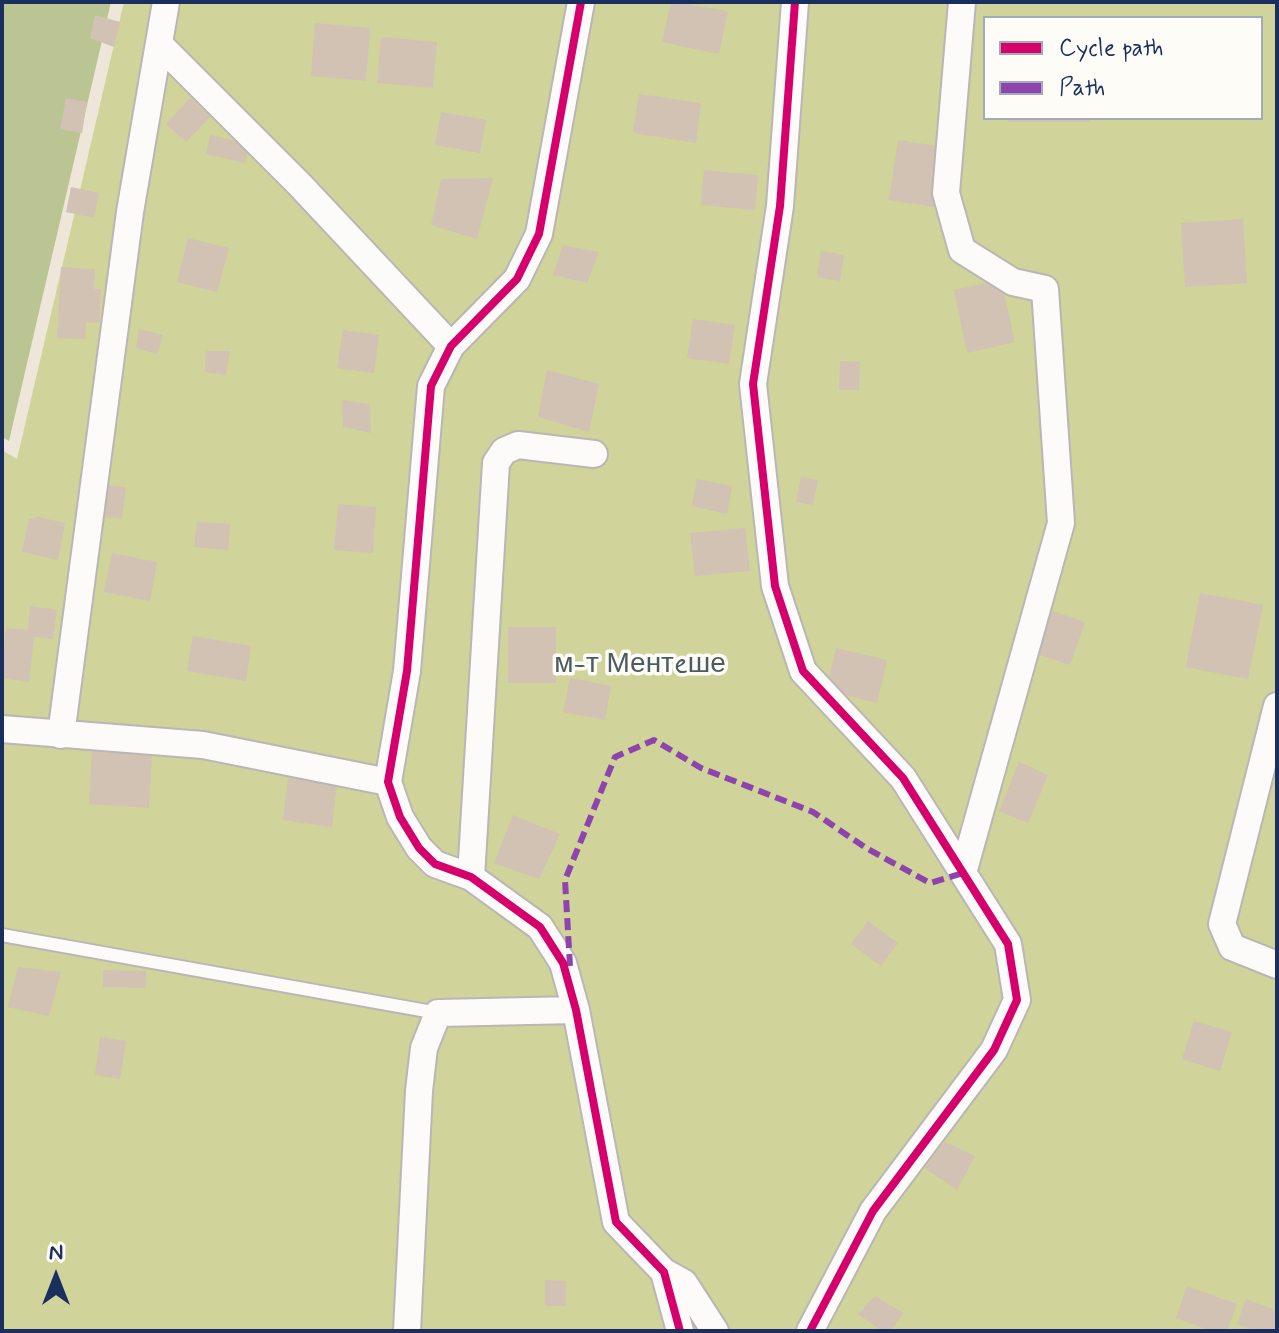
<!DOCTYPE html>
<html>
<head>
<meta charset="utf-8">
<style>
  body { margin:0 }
  #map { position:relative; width:1279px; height:1333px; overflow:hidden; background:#efe6da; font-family:Mynerve,sans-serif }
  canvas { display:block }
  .frame { position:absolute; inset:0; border:4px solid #1b2f5e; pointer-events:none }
  .legend { position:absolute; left:983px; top:16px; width:280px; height:104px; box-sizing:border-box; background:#fdfcf7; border:2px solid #a3aaba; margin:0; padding:10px 14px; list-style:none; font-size:24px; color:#1b2f5e }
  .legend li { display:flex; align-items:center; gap:16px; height:40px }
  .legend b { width:40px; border:2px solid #a3aaba }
  .north { position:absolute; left:16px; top:1237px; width:80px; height:80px; -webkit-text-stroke:6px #fdfcf7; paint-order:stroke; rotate:0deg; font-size:22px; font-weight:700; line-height:32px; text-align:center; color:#1b2f5e }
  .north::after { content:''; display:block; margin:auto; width:28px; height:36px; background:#1b2f5e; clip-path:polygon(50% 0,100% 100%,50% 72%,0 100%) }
</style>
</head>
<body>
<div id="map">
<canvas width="1279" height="1333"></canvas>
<div class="frame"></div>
<ul class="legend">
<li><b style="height:10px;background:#d6006c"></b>Cycle path</li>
<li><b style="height:10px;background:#8e44ad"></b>Path</li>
</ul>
<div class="north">N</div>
</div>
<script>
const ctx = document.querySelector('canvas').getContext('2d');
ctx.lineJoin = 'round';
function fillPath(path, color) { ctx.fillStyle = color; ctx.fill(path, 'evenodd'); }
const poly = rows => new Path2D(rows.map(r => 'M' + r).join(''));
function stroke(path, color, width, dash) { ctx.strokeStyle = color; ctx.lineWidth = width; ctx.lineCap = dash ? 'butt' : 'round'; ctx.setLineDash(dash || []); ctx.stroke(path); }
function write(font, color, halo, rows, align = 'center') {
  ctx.font = font + ' Mynerve,sans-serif'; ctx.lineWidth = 7; ctx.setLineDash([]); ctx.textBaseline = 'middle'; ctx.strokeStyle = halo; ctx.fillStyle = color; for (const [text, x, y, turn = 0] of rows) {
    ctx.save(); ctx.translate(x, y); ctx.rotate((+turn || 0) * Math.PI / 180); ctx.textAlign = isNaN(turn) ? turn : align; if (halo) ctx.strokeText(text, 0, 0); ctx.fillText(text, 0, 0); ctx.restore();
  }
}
const green = poly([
  [124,2,1277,2,1277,1331,2,1331,2,450,17,459],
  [985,18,1261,18,1261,118,985,118]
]);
const forest = poly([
  [2,2,111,2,9,441,2,437]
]);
const building = poly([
  [671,2,728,11,719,54,662,42],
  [95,15,120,22,114,47,90,38],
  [315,23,370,28,366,81,311,76],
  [381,37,437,42,433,88,377,83],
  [639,94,701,103,696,143,633,133],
  [66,98,87,102,82,133,60,129],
  [190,98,210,117,186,142,166,124],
  [441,112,486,120,480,153,435,145],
  [1008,118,1091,118,1089,122,1008,122],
  [210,135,249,144,245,163,206,154],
  [898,140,944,147,934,207,889,200],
  [704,170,758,175,755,210,701,205],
  [493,178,477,239,431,225,441,179],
  [71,187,99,193,94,218,66,212],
  [1243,219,1247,283,1185,287,1181,223],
  [188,238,229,248,217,292,177,282],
  [563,245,599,252,587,283,553,275],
  [821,251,844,255,840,281,817,277],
  [61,267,95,269,94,289,101,289,99,323,86,322,85,339,57,338],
  [1001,280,1015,342,967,353,954,290],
  [693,319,735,325,729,364,687,358],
  [139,329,163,335,157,354,136,348],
  [343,330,379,335,374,373,337,368],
  [206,351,230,351,226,375,205,372],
  [840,361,860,362,859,390,839,390],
  [547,370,599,384,589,432,538,417],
  [342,400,370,404,371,433,343,427],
  [801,477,818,480,813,505,796,502],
  [697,479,732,486,727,514,692,506],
  [107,485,126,487,122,519,103,517],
  [338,504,376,507,373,553,334,550],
  [38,517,65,523,58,560,22,552,29,519],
  [197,522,230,524,228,550,194,547],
  [745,528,750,571,695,576,690,533],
  [112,553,157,562,150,601,104,592],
  [1200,593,1263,605,1248,679,1186,667],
  [30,606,57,610,53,639,34,637,29,682,2,678,6,628,28,630],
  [1047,609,1085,622,1070,665,1031,652],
  [508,627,556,627,556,683,508,683],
  [193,636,251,646,246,681,187,671],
  [836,648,887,660,877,703,838,693,828,683],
  [570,678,611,686,605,720,563,712],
  [92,751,152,755,149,808,89,804],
  [1019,762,1048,775,1028,823,999,811],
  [288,778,337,784,332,827,283,820],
  [513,815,560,834,539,879,494,863],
  [868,921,898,943,881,966,851,944],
  [18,967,61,972,49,1016,8,1007],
  [103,970,146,971,146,988,103,987],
  [1194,1021,1232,1032,1220,1071,1182,1059],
  [100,1037,126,1041,120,1079,95,1075],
  [945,1142,975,1156,957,1190,925,1168],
  [545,1280,566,1281,566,1306,545,1306],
  [1187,1286,1237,1304,1227,1331,1211,1331,1176,1318],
  [875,1296,904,1313,890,1331,882,1331,858,1314],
  [1246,1299,1277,1311,1277,1331,1255,1331,1237,1324]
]);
const lane = poly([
  [2,935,438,1013]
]);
const street = poly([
  [581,2,539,234,517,279,451,346,431,386,407,671,388,782,400,817,419,848,435,864,471,877,540,927,563,963,576,1010,616,1222,664,1272,680,1331],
  [795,2,780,206,753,384,775,586,803,671,903,778,1008,944,1017,1000,994,1050,873,1211,810,1331],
  [962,2,946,193,962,250,1013,282,1045,289,1061,523,963,873],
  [159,44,300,185,451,346],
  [1277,706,1222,924,1232,947,1277,965],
  [2,729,203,745,388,782],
  [61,735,130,212,166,2],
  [471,877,496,463,504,451,518,445,594,454],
  [664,1272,684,1283,715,1331],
  [407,1331,419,1091,424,1048,438,1013,576,1010]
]);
const quiet = poly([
  [570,966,565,880,615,757,654,740,701,768,813,812,866,848,930,883,963,873]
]);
const cycleway = poly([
  [581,2,539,234,517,279,451,346,431,386,407,671,388,782,400,817,419,848,435,864,471,877,540,927,563,963,576,1010,616,1222,664,1272,680,1331],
  [795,2,780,206,753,384,775,586,803,671,903,778,1008,944,1017,1000,994,1050,873,1211,810,1331]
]);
const parkNames = [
  ["м-т Ментeше",640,666]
];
fillPath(green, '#d0d39a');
fillPath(forest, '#bbc594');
fillPath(building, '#d1c2b3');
stroke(lane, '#bab6b3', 16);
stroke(street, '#bab6b3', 30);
stroke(lane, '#fdfbf9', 12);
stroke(street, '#fdfbf9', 26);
stroke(quiet, '#8e44ad', 6, [12, 6]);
stroke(cycleway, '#d6006c', 8);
write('28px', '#4a5c60', '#fdfcf7', parkNames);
</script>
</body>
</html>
